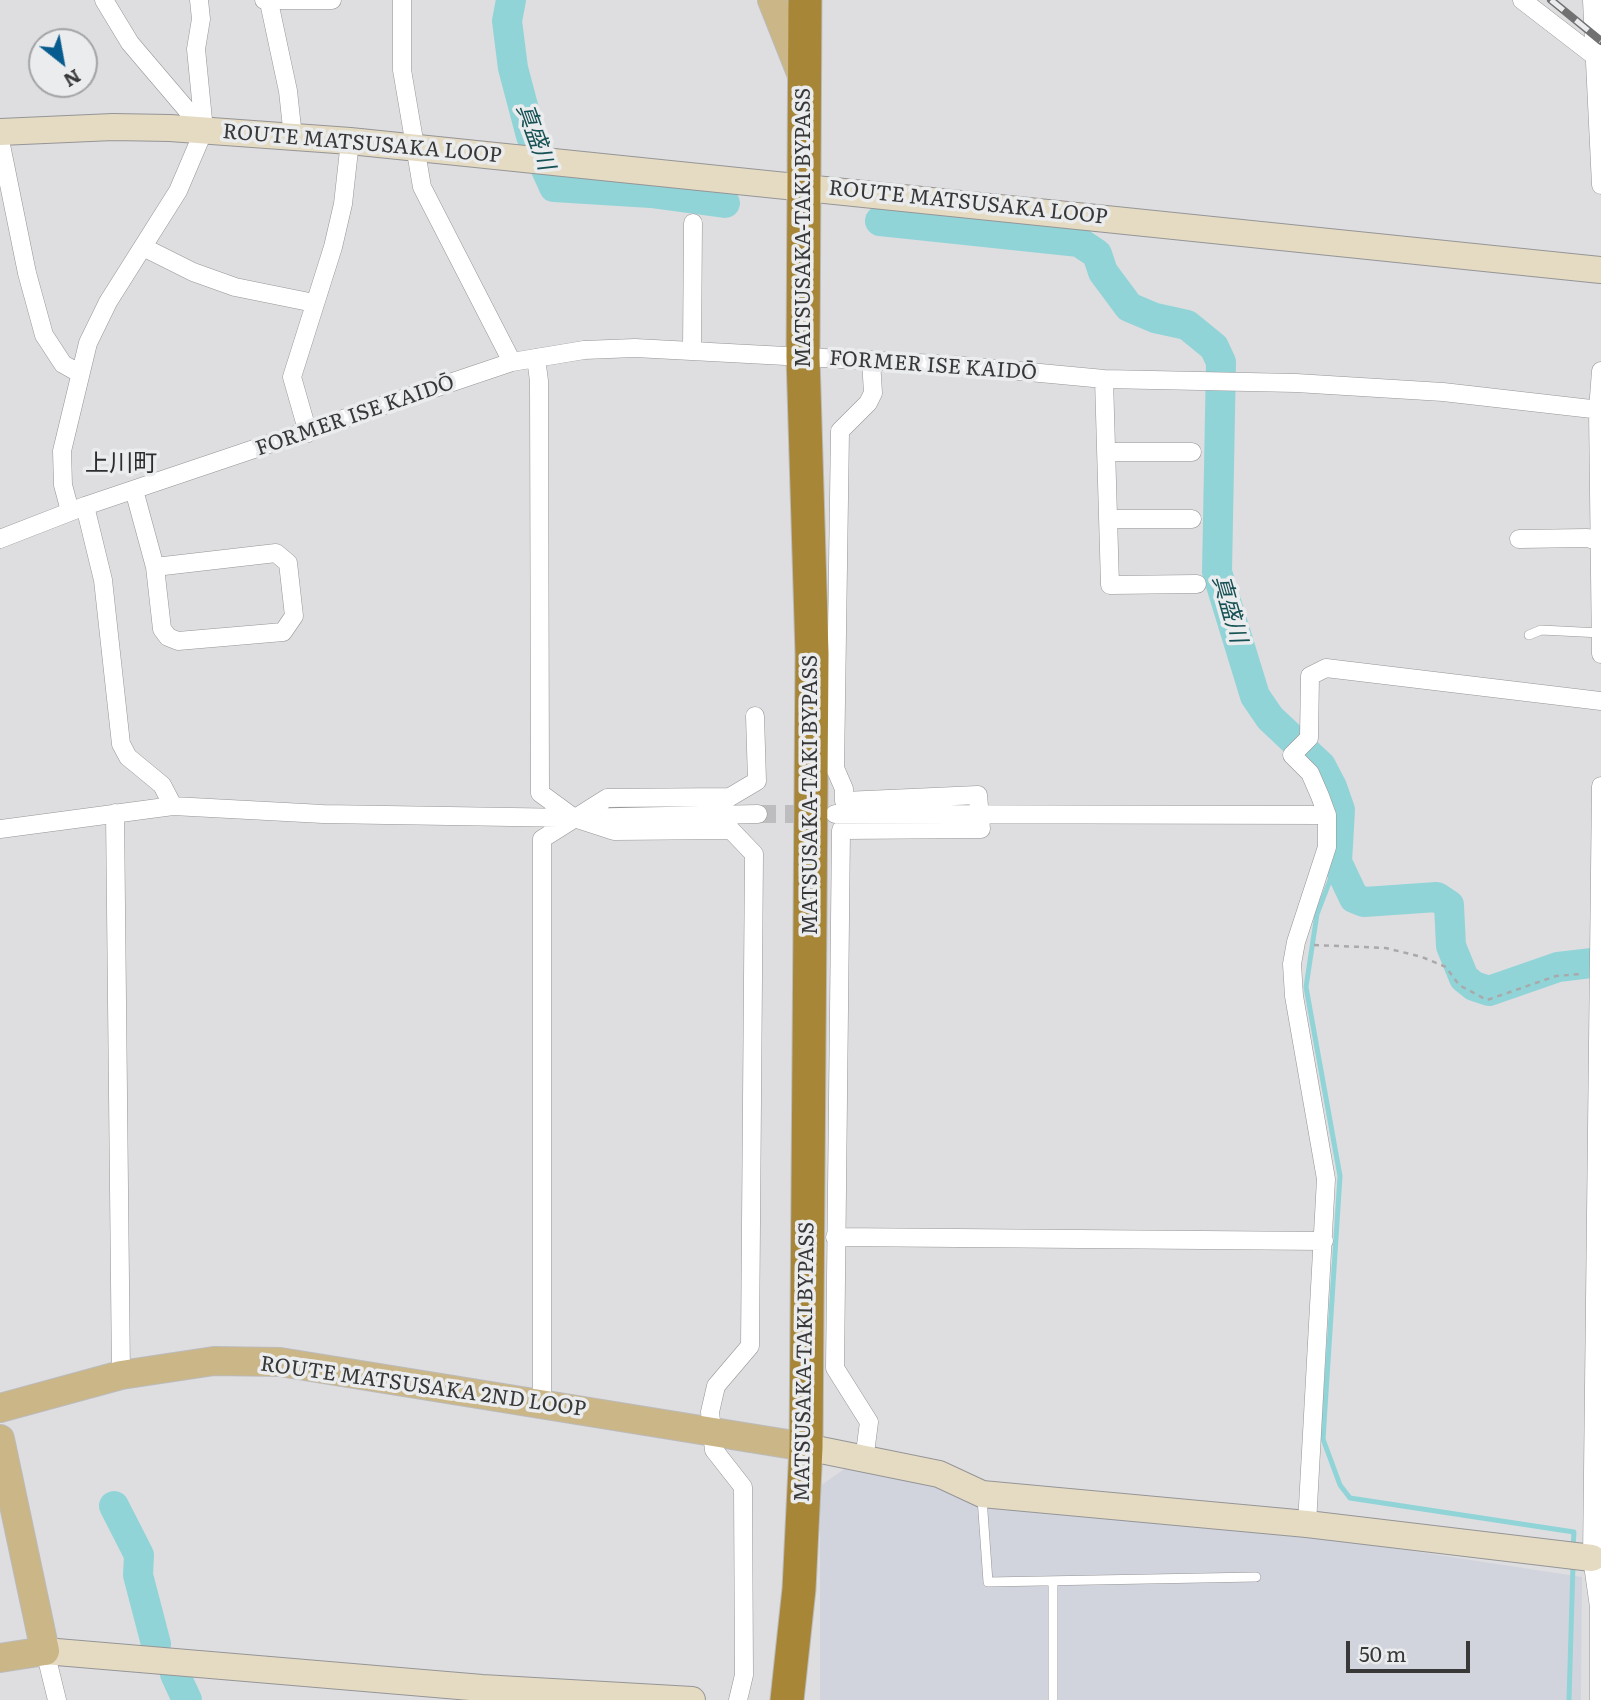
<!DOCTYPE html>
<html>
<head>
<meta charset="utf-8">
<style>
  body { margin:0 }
  #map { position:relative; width:1601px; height:1700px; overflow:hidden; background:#dedee0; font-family:Literata,serif }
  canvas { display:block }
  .north { position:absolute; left:28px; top:28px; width:70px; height:70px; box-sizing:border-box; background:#ebecee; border:2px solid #a3a4a6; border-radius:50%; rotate:149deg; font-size:19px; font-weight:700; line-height:28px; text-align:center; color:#383839 }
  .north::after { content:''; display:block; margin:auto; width:24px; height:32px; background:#065c8e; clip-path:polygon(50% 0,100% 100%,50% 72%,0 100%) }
  .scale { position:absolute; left:1346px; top:1641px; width:124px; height:32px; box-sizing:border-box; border:4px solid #383839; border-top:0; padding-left:9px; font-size:21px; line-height:24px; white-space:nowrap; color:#383839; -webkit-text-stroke:5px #ebecee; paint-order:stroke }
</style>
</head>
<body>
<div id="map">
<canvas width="1601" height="1700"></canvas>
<div class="north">N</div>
<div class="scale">50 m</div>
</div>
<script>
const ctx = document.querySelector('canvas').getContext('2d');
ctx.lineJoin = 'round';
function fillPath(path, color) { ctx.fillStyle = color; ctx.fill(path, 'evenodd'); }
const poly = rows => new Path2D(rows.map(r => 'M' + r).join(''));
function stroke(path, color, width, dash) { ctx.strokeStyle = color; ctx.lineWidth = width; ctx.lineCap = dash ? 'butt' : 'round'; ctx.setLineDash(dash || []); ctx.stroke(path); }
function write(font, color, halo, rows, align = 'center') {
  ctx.font = font + ' Literata,"Noto Sans JP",serif'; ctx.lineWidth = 7; ctx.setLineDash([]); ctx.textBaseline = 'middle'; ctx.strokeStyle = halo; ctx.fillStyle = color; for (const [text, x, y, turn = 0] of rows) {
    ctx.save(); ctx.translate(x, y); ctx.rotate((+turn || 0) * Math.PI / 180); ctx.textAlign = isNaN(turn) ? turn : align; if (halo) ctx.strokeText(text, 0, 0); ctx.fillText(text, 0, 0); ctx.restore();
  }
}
const built = poly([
  [850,1465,1582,1577,1581,1700,820,1700,820,1486]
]);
const stream = poly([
  [1337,862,1317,914,1306,987,1340,1176,1323,1439,1340,1485,1350,1498,1574,1532,1573,1548],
  [1569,1700,1573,1565]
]);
const river = poly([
  [511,0,507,21,513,68,531,136,554,187,651,193,725,203],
  [880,221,1079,242,1097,254,1103,272,1129,307,1155,318,1187,325,1214,347,1221,362,1217,572,1255,696,1270,718,1321,766,1332,787,1340,810,1337,862,1354,898,1364,902,1437,897,1449,905,1451,946,1464,978,1474,986,1489,991,1558,967,1601,962],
  [114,1506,139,1555,138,1575,156,1644],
  [175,1674,187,1700]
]);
const streetTunnel = poly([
  [758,814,817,814]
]);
const path = poly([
  [1314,945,1386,948,1422,957,1446,967,1459,985,1487,1000,1556,976,1581,974]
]);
const lane = poly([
  [1529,635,1541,630,1601,633],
  [982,1498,988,1582,1256,1577],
  [1053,1583,1053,1700]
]);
const street = poly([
  [104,0,130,43,204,130],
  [264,0,332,0],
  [402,0,402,70,422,187,512,362],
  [1522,0,1592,54],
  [1592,0,1601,185],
  [269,2,288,91,293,137],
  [0,140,27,273,44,335,63,364,79,373],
  [143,247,193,272,235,287,314,303],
  [692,351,693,223],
  [536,358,539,381,540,793,574,818,614,831,731,830,754,854,750,1346,716,1386,710,1412,714,1450,743,1487,744,1675,738,1700],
  [1601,371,1598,410,1601,654],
  [1104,379,1110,585,1197,584],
  [308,433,292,377,333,247,343,204,350,141],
  [1106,452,1192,452],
  [134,490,155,567,162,629,168,637,178,641,283,632,294,616,288,563,276,553,155,567],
  [85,506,103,580,121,744,128,757,162,785,173,806],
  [70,511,63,485,62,451,88,343,108,302,178,191,204,130,196,49,201,19,199,0],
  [1108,519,1192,519],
  [0,539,85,506,512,362,584,350,635,348,955,365,1104,379,1296,383,1443,392,1601,410],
  [1519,539,1587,538,1599,541],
  [115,813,121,1375],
  [835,814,1327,815],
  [0,829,173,806,323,814,574,818,758,814],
  [835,1237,1324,1241],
  [542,1402,542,839,607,798,730,797,757,781,755,716],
  [864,1461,869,1422,835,1368,841,830,981,829,978,795,844,801,844,789,835,768,840,431,868,403,873,393,871,360],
  [1307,1524,1326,1179,1294,996,1292,964,1296,942,1327,847,1327,815,1320,796,1310,773,1292,755,1309,738,1310,676,1326,668,1601,701],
  [45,1651,57,1700],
  [1599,1700,1599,1607,1592,1558,1601,786]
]);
const secondary = poly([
  [0,132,113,127,170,128,350,141,1601,270],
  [806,1447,939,1474,982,1494,1307,1524,1592,1558],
  [45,1651,482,1688,692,1700]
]);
const primary = poly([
  [772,0,803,78],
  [0,1408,121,1375,214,1361,280,1362,806,1447],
  [0,1439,45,1651,0,1658]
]);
const highway = poly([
  [787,1700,799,1589,806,1447,812,654,803,357,805,0]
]);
const rail = poly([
  [1551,0,1601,41]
]);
const streetNames = [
  ["ROUTE MATSUSAKA LOOP",362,144,5],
  ["ROUTE MATSUSAKA LOOP",968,203,6],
  ["MATSUSAKA-TAKI BYPASS",804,228,-90],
  ["FORMER ISE KAIDŌ",933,366,4],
  ["FORMER ISE KAIDŌ",355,416,-19],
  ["MATSUSAKA-TAKI BYPASS",811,795,-90],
  ["MATSUSAKA-TAKI BYPASS",805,1362,-89],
  ["ROUTE MATSUSAKA 2ND LOOP",423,1387,8]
];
const waterNames = [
  ["真盛川",535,137,70],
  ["真盛川",1229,609,74]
];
const quarterNames = [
  ["上川町",121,464]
];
fillPath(built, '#d1d4dd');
stroke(stream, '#91d4d8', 5);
stroke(river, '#91d4d8', 30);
stroke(streetTunnel, '#bdbdbf', 18, [18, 9]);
stroke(lane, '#959597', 10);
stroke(street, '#959597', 19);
stroke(secondary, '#959597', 28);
stroke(primary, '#bbbbbc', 30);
stroke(highway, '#bbbbbc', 35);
stroke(path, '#a9a9aa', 2.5, [5, 5]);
stroke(lane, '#fff', 9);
stroke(street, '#fff', 18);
stroke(secondary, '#e5dbc3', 26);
stroke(primary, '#cab687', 28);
stroke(highway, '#a78637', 33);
stroke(rail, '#717172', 8);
stroke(rail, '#ebecee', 5, [16]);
write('21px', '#383839', '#ebecee', streetNames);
write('italic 23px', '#165154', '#ebecee', waterNames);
write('24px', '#2d2e2f', '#ebecee', quarterNames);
</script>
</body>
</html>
